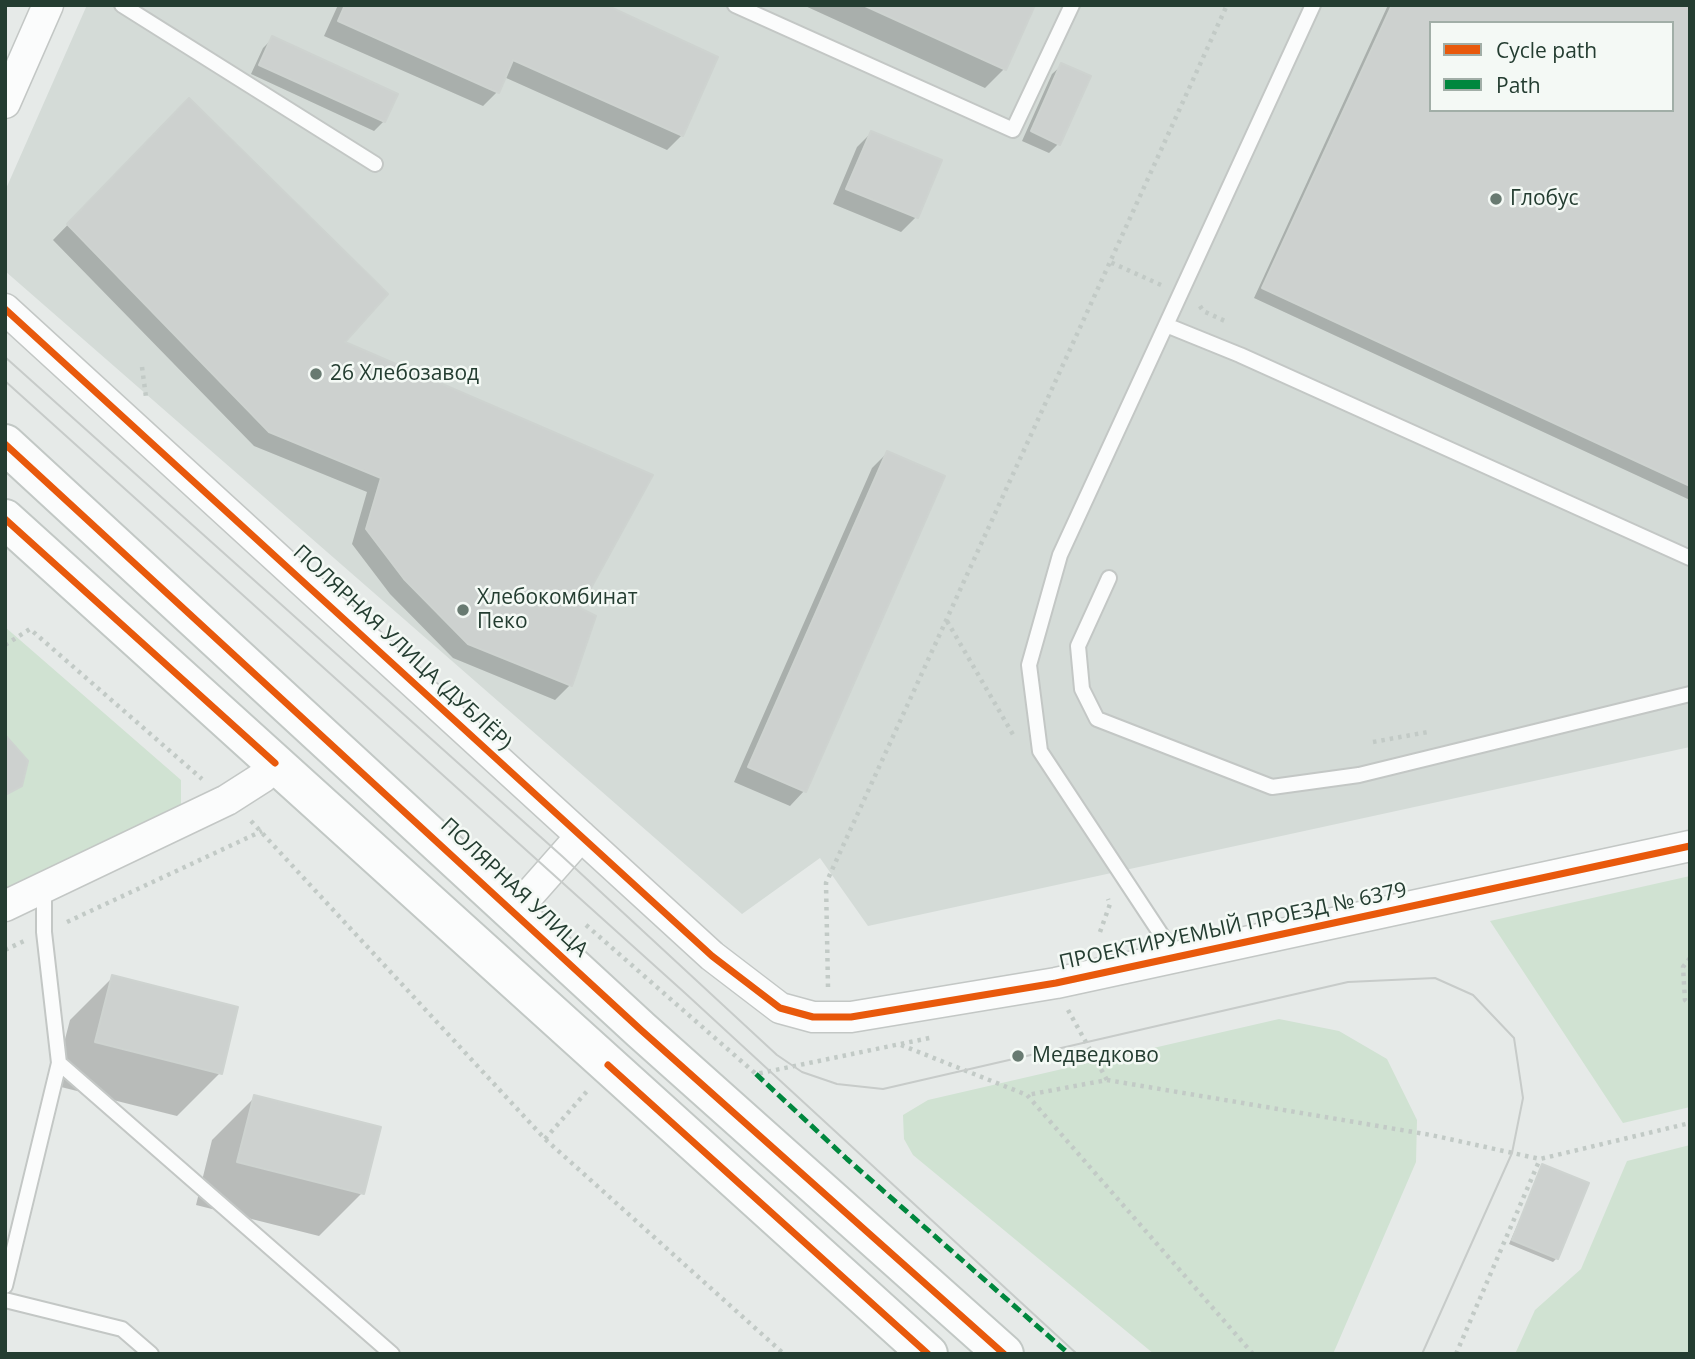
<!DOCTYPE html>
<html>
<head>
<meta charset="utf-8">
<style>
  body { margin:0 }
  #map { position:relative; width:1695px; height:1359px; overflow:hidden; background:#e6eae8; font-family:"Open Sans",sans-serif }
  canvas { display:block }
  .frame { position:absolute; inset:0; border:7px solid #243d31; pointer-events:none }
  .legend { position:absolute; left:1429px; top:21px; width:245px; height:91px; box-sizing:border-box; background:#f4f9f5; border:2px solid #a1aea7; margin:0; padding:9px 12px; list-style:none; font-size:21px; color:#243d31 }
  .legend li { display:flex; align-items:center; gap:14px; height:35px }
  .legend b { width:35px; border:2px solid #a1aea7 }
</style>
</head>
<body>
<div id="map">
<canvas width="1695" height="1359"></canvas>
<div class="frame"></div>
<ul class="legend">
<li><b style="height:9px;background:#e8590c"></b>Cycle path</li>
<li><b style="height:9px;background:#00873e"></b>Path</li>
</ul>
</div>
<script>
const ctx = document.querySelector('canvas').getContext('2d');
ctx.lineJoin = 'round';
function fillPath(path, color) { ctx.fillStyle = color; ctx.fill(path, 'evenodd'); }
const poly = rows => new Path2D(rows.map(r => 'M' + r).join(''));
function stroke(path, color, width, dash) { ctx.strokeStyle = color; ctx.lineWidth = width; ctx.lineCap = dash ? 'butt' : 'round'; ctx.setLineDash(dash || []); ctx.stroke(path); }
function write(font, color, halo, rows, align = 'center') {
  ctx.font = font + ' "Open Sans",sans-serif'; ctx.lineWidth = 5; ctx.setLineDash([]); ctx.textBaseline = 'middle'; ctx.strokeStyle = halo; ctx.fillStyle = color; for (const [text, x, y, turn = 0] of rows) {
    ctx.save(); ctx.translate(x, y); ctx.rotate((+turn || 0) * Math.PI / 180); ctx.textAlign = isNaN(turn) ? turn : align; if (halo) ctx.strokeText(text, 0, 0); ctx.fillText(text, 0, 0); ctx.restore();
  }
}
const built = poly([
  [87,5,1690,5,1690,747,868,926,820,858,742,914,5,271,5,191],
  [1431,23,1672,23,1672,110,1431,110]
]);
const green = poly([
  [5,627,181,780,181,808,5,889],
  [1690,876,1690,1107,1623,1123,1490,921],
  [1279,1019,1339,1031,1387,1059,1417,1120,1416,1162,1333,1354,1154,1354,913,1155,904,1139,903,1115,928,1100],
  [1690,1145,1690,1354,1515,1354,1535,1310,1581,1269,1627,1161]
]);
const shadow = poly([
  [338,5,602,5,682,135,667,150,504,77,497,92,483,106,324,36],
  [803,5,1033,5,1004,69,985,88],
  [1388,5,1690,5,1690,500,1254,298],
  [1431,23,1672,23,1672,110,1431,110],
  [272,39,384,121,374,131,251,74,263,48],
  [1062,65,1058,144,1049,153,1022,141,1052,74],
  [189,100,342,342,577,608,570,685,555,700,453,658,390,594,352,544,367,492,254,446,53,240],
  [871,133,939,161,916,217,901,232,833,204,857,147],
  [887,453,804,791,790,806,734,782,872,468],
  [113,977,220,1073,177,1116,53,1085,70,1020],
  [255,1097,362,1193,319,1236,196,1205,212,1140],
  [1543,1166,1557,1258,1553,1262,1509,1244]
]);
const building = poly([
  [345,5,606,5,718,57,683,136,513,60,499,93,338,21,345,5],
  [863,5,1035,5,1006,70,863,5],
  [1392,5,1690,5,1690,486,1262,288,1392,5],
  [1431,23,1672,23,1672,110,1431,110,1431,23],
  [272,36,398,94,385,122,259,65,272,36],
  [1061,63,1091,76,1060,145,1031,131,1061,63],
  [189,98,388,294,345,342,653,475,580,608,596,616,572,686,468,644,404,579,366,529,381,478,269,432,67,224,189,98],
  [871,131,942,160,918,218,846,189,871,131],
  [887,451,945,476,806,792,748,767,887,451],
  [5,735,28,761,22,786,5,795,5,735],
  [112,975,238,1007,222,1074,95,1042,112,975],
  [254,1095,381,1127,364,1194,237,1162,254,1095],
  [1542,1164,1589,1183,1558,1259,1512,1240,1542,1164]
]);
const path = poly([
  [1161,285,1110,262,1227,5],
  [1200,306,1203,311,1225,321],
  [142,367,146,397],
  [947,621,1015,738],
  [5,645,30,629,202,779],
  [1373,742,1428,732],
  [251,821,545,1139,784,1354],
  [67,922,262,831],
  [586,925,756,1074,934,1037],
  [1100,932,1110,904,1108,899],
  [5,950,24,941],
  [1690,958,1683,967,1685,1000,1690,1005],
  [828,987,826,883,1110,262],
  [1068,1010,1107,1080],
  [901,1045,1027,1095],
  [545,1139,588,1090],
  [1253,1354,1027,1095,1107,1080,1431,1135,1540,1159,1690,1123],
  [1456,1354,1540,1159]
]);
const lane = poly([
  [122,5,375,164],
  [735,5,1013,130,1072,5],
  [1166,325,1313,5],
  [1109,578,1078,646,1082,689,1097,719,1272,787,1359,775,1690,694],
  [44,889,44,932,59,1063,392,1354],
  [1176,957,1040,751,1029,665,1060,555,1166,325,1240,355,1690,558],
  [5,1286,59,1063],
  [5,1300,122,1329,151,1354]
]);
const street = poly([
  [5,103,48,5],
  [5,309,712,956,780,1008,813,1017,851,1017,1056,983,1690,846],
  [5,906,227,800,263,777,275,763],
  [514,912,581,836]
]);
const secondary = poly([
  [5,444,641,1030,1004,1354],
  [5,519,928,1354]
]);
const tram = poly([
  [5,357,563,857,777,1055,802,1072,837,1084,883,1089,1348,982,1435,978,1473,995,1514,1038,1523,1098,1512,1153,1422,1354],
  [5,381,685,993,1077,1354]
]);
const quiet = poly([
  [756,1074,847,1159,1069,1354]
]);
const cycleway = poly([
  [5,309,712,956,780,1008,813,1017,851,1017,1056,983,1690,846],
  [5,444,641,1030,1004,1354],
  [5,519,275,763],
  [608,1065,928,1354]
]);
const markers = [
  [1496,199,7,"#687a71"],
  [316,374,7,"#687a71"],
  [463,610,7,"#687a71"],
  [1018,1056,7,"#687a71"]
];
const poiNames = [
  ["Глобус",1510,199],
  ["26 Хлебозавод",330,374],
  ["Хлебокомбинат",477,598],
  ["Пеко",477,622],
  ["Медведково",1032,1056]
];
const streetNames = [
  ["ПОЛЯРНАЯ УЛИЦА (ДУБЛЁР)",402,648,43],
  ["ПОЛЯРНАЯ УЛИЦА",514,888,43],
  ["ПРОЕКТИРУЕМЫЙ ПРОЕЗД № 6379",1233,927,-12]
];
fillPath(built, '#d4dbd7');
fillPath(green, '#d0e2d2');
fillPath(shadow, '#0003');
fillPath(building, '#cdd1cf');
stroke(building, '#ced3d0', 2);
stroke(lane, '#c3c7c5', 18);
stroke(street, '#c3c7c5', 33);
stroke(secondary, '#c2c8c5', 42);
stroke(path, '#c2cac6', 4.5, [3.5, 5]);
stroke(lane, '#fbfcfc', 14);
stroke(street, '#fbfcfc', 30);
stroke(secondary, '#fbfcfc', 38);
stroke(tram, '#c7cbc9', 2);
stroke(quiet, '#00873e', 5, [10, 5]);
stroke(cycleway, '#e8590c', 7);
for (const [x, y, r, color] of markers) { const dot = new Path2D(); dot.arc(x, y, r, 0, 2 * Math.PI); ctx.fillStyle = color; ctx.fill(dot); stroke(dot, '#f4f9f5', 2.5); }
write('21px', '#243d31', '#f4f9f5', poiNames, 'left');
write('21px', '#243d31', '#f4f9f5', streetNames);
</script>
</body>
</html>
